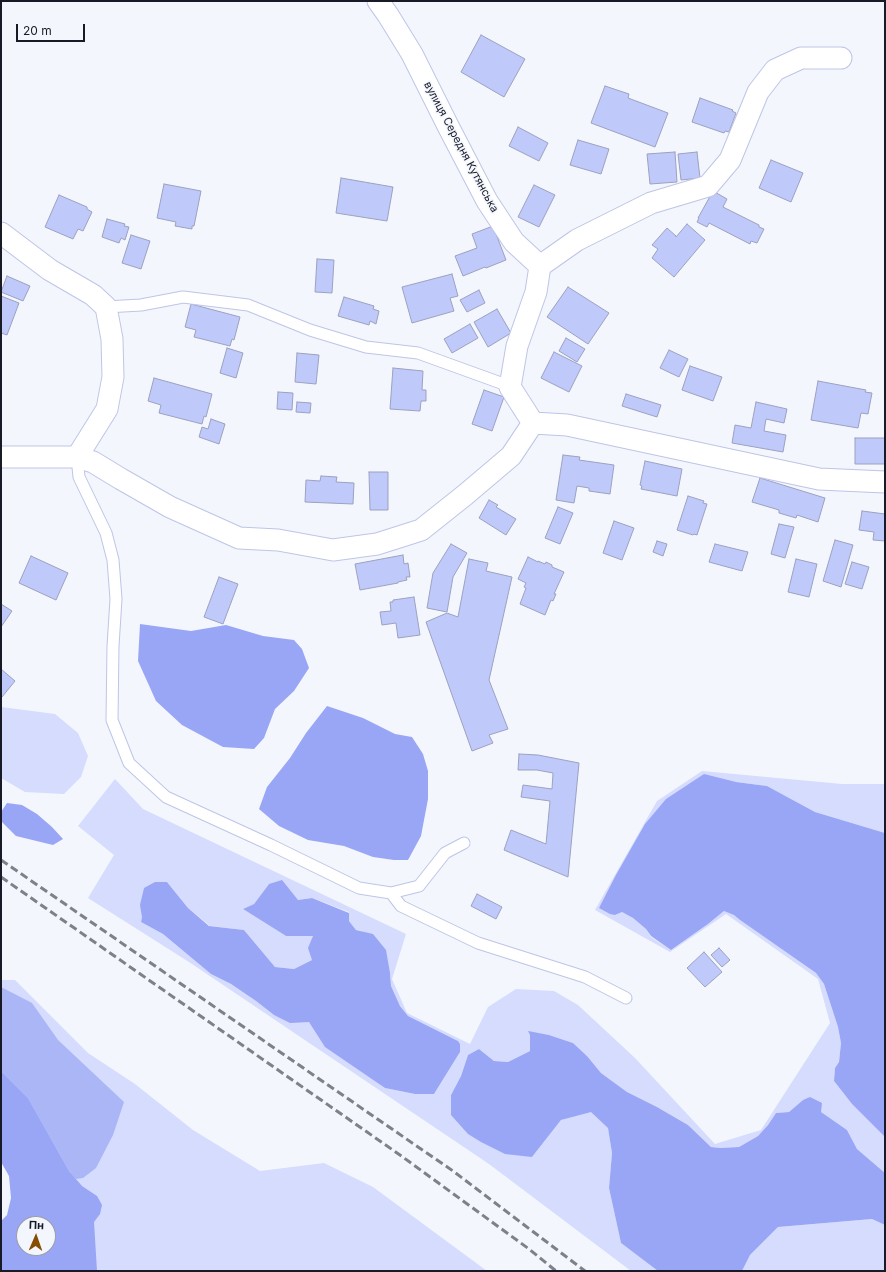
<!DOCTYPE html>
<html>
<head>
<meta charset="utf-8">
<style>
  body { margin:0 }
  #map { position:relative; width:886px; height:1272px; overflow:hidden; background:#f4f6fd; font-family:Inter,sans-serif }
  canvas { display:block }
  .frame { position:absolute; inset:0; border:2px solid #181a26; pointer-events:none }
  .north { position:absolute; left:16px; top:1216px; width:40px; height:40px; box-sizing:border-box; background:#f4f6fd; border:1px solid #9c9ea7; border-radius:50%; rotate:2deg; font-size:11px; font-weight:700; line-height:16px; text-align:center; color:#181a26 }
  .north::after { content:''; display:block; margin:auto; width:14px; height:18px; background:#854e00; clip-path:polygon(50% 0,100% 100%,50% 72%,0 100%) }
  .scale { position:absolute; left:16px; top:24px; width:69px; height:18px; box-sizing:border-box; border:2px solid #181a26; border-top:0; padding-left:5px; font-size:12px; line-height:14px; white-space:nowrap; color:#181a26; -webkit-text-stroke:3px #f4f6fd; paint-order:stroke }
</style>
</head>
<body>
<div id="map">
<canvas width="886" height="1272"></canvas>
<div class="frame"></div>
<div class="north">Пн</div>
<div class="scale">20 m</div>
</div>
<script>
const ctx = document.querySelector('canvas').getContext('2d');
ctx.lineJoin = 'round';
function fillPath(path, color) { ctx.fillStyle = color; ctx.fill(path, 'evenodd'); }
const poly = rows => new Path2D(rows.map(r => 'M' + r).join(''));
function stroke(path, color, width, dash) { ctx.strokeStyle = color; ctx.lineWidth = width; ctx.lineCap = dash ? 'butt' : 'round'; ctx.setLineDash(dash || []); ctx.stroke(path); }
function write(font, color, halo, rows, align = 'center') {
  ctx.font = font + ' Inter,sans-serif'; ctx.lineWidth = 3; ctx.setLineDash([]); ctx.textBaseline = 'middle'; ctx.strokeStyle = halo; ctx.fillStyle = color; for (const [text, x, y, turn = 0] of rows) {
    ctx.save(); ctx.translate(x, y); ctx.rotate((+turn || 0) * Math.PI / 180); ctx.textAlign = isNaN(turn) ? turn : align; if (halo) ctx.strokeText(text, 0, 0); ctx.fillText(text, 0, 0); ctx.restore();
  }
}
const green = poly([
  [1,707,55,714,78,733,88,756,81,777,64,794,25,792,1,778],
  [702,771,842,784,885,784,885,833,815,812,767,786,736,782,615,915,622,912,633,918,646,929,651,937,671,950,708,924,724,911,734,914,740,920,816,973,824,984,838,1027,841,1043,839,1062,835,1068,834,1081,852,1104,885,1137,885,1173,857,1149,847,1130,803,1100,789,1112,776,1113,768,1125,758,1136,751,1140,739,1147,720,1148,711,1147,688,1125,657,1107,627,1092,601,1073,587,1056,573,1043,549,1035,529,1032,530,1035,530,1051,508,1062,494,1061,479,1049,468,1055,461,1076,451,1095,532,1157,561,1120,591,1111,608,1127,612,1153,609,1188,621,1243,658,1271,631,1271,489,1164,189,962,88,898,114,855,78,826,115,779,143,809,406,934,392,979,407,1013,470,1044,488,1007,516,989,554,991,578,1005,635,1058,715,1144,761,1130,830,1023,818,979,726,914,670,952,595,910,657,801],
  [167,882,188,908,210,926,244,930,275,967,294,969,312,960,313,935,286,936,243,909,254,904,269,884,298,900,312,898,349,912,349,921,356,930,362,931,390,973,391,986,400,1006,408,1016,458,1041,460,1052,434,1094,415,1094,385,1088,367,1075,309,1022,274,1015,256,1001,231,984,211,974,163,934,141,922,142,917],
  [1,980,15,980,88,1053,135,1084,193,1130,260,1171,324,1163,373,1187,487,1271,93,1271,1,1076],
  [872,1219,885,1225,885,1271,742,1271,750,1255,778,1227]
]);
const forest = poly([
  [1,987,32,1003,58,1040,124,1102,113,1135,96,1168,83,1178,76,1179,69,1171,28,1098,1,1071]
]);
const water = poly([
  [140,624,191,631,226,625,263,636,294,640,302,649,309,668,294,691,275,709,264,738,254,749,223,747,182,725,156,701,138,661],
  [327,706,363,718,395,734,412,737,423,754,428,771,428,799,421,836,408,860,394,860,373,857,344,846,308,840,279,826,259,809,267,787,290,758,306,733],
  [704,774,736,782,767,786,815,812,885,833,885,1137,852,1104,834,1081,835,1068,839,1062,841,1043,838,1027,824,984,816,973,740,920,734,915,724,911,708,924,671,950,651,936,646,929,633,918,622,912,615,915,610,914,599,908,616,875,645,824,666,799],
  [7,803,22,805,37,814,52,827,63,839,53,845,16,836,1,821,1,812],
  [282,880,298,900,312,898,349,913,349,921,356,930,373,934,386,950,390,973,391,986,400,1006,408,1016,458,1041,460,1044,460,1052,434,1094,415,1094,385,1088,325,1047,309,1022,290,1023,274,1015,256,1001,231,984,211,974,163,934,141,922,142,917,140,905,144,888,155,882,167,882,188,908,209,926,244,930,275,967,294,969,312,960,308,948,313,936,286,936,243,909,254,904,269,884],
  [528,1031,549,1035,573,1043,587,1056,601,1073,627,1092,657,1107,688,1125,711,1147,720,1148,739,1147,758,1136,768,1125,776,1113,789,1112,803,1100,810,1097,822,1103,821,1112,847,1130,857,1149,885,1173,885,1225,872,1219,778,1227,750,1255,742,1271,658,1271,621,1243,609,1188,612,1153,608,1128,591,1112,561,1120,532,1157,505,1154,481,1142,468,1134,451,1115,451,1095,461,1076,468,1055,479,1049,494,1061,508,1062,530,1051,530,1035],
  [1,1071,28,1098,69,1171,82,1186,97,1196,102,1205,100,1214,94,1222,97,1271,1,1271,1,1221,7,1215,11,1198,9,1176,1,1162],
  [24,1224,48,1224,48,1248,24,1248]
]);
const building = poly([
  [481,35,525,59,504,97,461,72,481,35],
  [605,86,629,94,628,98,668,113,655,147,591,123,605,86],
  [700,98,733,110,732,111,736,113,729,132,725,131,724,133,692,122,700,98],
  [518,127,548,143,539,161,509,146,518,127],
  [578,140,609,149,601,174,570,165,578,140],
  [675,152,677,182,650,184,647,154,675,152],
  [697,152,700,178,681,180,678,154,697,152],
  [771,160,803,173,791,202,759,188,771,160],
  [341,178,393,187,387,221,336,213,341,178],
  [164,184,201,191,194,226,192,226,192,229,175,226,176,222,157,218,164,184],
  [534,185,555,195,539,227,518,217,534,185],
  [713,191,727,199,723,207,759,225,759,227,764,229,757,243,751,241,750,244,709,223,707,227,697,222,699,218,698,218,713,191],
  [59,195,87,207,87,209,92,212,83,231,78,229,73,239,45,227,59,195],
  [107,219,125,224,124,226,129,227,125,240,121,238,119,243,102,237,107,219],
  [687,224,705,240,674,277,652,258,658,249,652,245,667,228,676,236,676,237,687,224],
  [493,226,506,260,486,268,485,267,463,276,455,256,477,248,472,234,493,226],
  [131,235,150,241,141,269,122,263,131,235],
  [317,259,334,260,332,293,315,292,317,259],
  [452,274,458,296,450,298,454,311,412,323,402,287,452,274],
  [7,276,30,286,23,301,1,292,7,276],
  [568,287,609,313,588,344,547,317,568,287],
  [479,290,485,303,467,312,460,300,479,290],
  [1,296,19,303,7,335,1,333,1,296],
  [344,297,374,306,373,309,379,311,376,324,370,321,369,325,338,316,344,297],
  [191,304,240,317,234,340,232,339,230,346,194,337,196,330,185,327,191,304],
  [497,309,511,333,488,347,474,322,497,309],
  [470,324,478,338,452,353,444,339,470,324],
  [566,338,585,349,577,362,559,351,566,338],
  [227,348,243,353,236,378,220,373,227,348],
  [669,350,688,359,679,377,660,368,669,350],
  [554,352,582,366,569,392,541,378,554,352],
  [297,353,319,355,316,384,295,382,297,353],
  [690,366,722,377,713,401,682,390,690,366],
  [393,368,423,371,422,390,426,390,426,401,421,401,420,411,390,409,393,368],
  [154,378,212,394,206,417,204,416,202,424,159,413,161,405,148,401,154,378],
  [818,381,866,390,865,392,872,393,868,414,861,413,858,428,811,420,818,381],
  [484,390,504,397,492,431,472,424,484,390],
  [278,392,293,393,292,410,277,409,278,392],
  [626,394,661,405,657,417,622,406,626,394],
  [297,402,311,403,310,413,296,412,297,402],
  [756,402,787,409,784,423,766,419,764,431,786,435,783,452,732,443,735,425,751,428,756,402],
  [211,419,225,424,219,444,199,437,202,427,208,429,211,419],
  [855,438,885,438,885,464,855,464,855,438],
  [563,455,580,457,579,460,614,465,610,494,589,491,589,488,577,486,574,503,556,500,563,455],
  [645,461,682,469,677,496,641,489,642,486,640,485,645,461],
  [369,472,388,472,388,510,370,510,369,472],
  [321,476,337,477,336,482,354,483,353,504,305,502,306,480,320,481,321,476],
  [760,478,825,498,818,522,797,515,796,518,779,513,779,510,752,502,760,478],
  [688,496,704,501,703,503,707,504,697,535,694,534,693,535,677,530,688,496],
  [489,500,498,505,496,507,516,519,506,535,479,518,489,500],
  [558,507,573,513,560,544,545,538,558,507],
  [862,511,885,514,885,541,873,540,874,532,859,530,862,511],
  [614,521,634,528,622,560,603,553,614,521],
  [779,524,794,527,785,558,771,554,779,524],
  [835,540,853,545,841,587,823,581,835,540],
  [657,541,667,544,663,556,653,552,657,541],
  [451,544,467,553,453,577,447,612,427,608,433,573,451,544],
  [715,544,748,552,742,571,709,562,715,544],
  [403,555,404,564,408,563,410,577,406,577,407,580,398,582,398,583,360,590,355,564,403,555],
  [31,556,68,573,56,600,19,583,31,556],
  [528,557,538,562,538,561,545,564,546,562,552,565,552,567,564,572,554,594,556,594,553,601,551,600,545,615,520,604,526,588,524,587,526,583,518,579,528,557],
  [469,559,488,563,486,571,512,577,489,680,508,729,489,735,493,743,472,751,426,622,447,613,458,617,469,559],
  [796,559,817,564,809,597,788,592,796,559],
  [852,562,869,567,862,589,845,584,852,562],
  [219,577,238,584,223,624,204,617,219,577],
  [414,597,420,635,398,638,396,623,382,625,380,612,391,611,390,602,393,602,393,600,414,597],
  [1,604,12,611,1,627,1,604],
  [1,669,15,681,2,697,1,696,1,669],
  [519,754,538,755,579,763,568,877,504,850,511,830,546,844,550,801,521,797,523,785,552,789,553,773,537,770,518,770,519,754],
  [477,894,502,907,496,919,471,906,477,894],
  [719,948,730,960,722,967,711,955,719,948],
  [704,952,722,972,705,987,687,968,704,952]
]);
const lane = poly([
  [106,307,141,305,183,297,248,305,310,330,366,347,418,353,512,387],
  [77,457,79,477,106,533,113,560,116,599,113,646,112,720,129,763,166,797,271,845,359,888,391,893,419,886,445,853,464,843],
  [391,893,401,906,478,943,585,977,626,998]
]);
const street = poly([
  [378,1,388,15,412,54,448,126,487,201,514,242,540,266,536,292,517,346,510,387,533,423],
  [1,233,50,270,93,295,106,307,112,339,113,377,107,409,77,457],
  [540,266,577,240,651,203,708,186,730,160,758,92,775,70,801,58,841,58],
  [1,457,77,457,93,462,121,479,170,507,239,538,278,540,333,550,377,544,421,530,465,495,511,456,533,423,567,425,819,479,885,482]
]);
const rail = poly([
  [1,860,453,1171,585,1271],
  [1,877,400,1155,529,1249,556,1271]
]);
const streetNames = [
  ["вулиця Середня Кутянська",461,147,62]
];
fillPath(green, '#d5dcfd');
fillPath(forest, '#aab6f6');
fillPath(water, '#98a6f5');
fillPath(building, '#bfc9fa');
stroke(building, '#9ba1c0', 1);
stroke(lane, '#bec5e6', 13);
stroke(street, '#bec5e6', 23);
stroke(lane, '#fff', 11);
stroke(street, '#fff', 21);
stroke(rail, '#7e808a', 3, [8, 4]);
write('11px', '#181a26', '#f4f6fd', streetNames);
</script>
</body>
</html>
